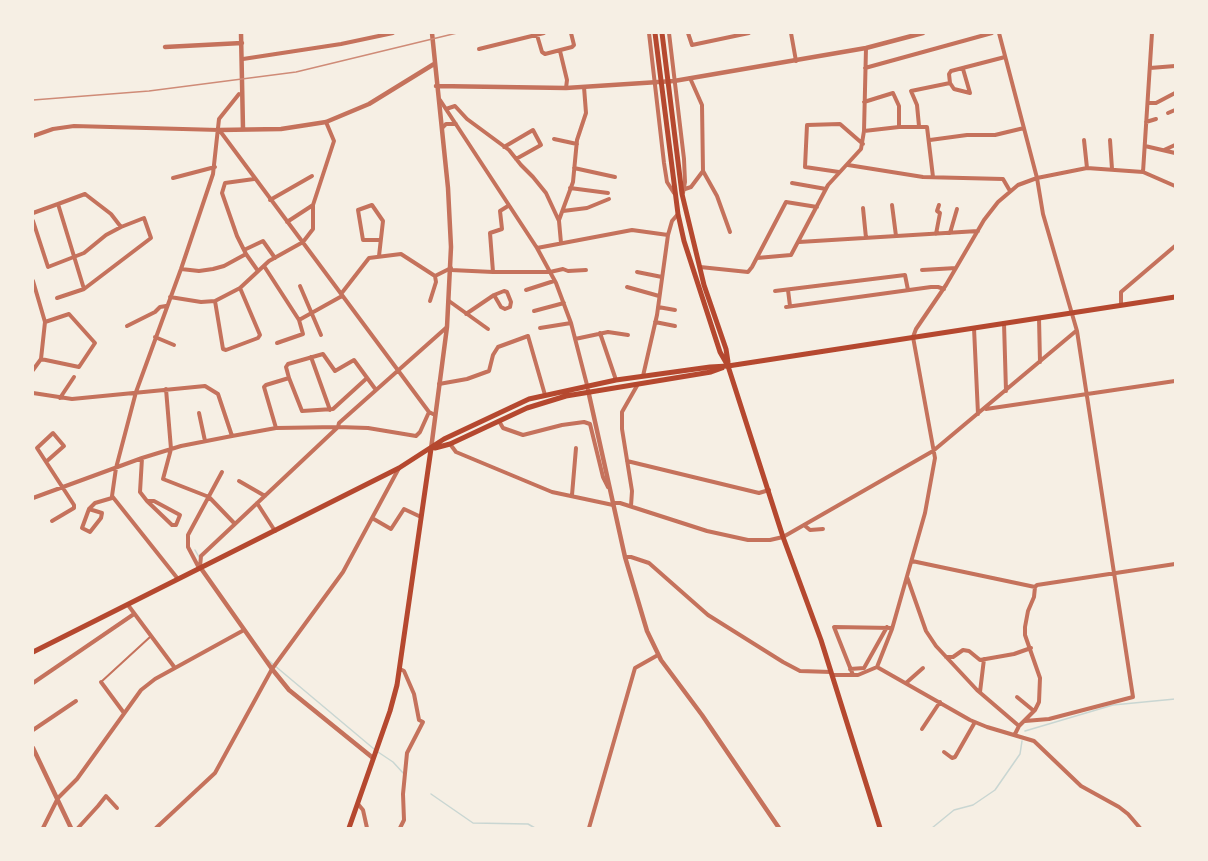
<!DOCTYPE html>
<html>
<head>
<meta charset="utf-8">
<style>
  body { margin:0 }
  #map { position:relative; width:1208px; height:861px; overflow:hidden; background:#f6efe4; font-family:Mulish,sans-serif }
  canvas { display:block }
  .frame { position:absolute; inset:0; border:34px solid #f6efe4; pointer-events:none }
</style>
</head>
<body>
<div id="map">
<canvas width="1208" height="861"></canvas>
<div class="frame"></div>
</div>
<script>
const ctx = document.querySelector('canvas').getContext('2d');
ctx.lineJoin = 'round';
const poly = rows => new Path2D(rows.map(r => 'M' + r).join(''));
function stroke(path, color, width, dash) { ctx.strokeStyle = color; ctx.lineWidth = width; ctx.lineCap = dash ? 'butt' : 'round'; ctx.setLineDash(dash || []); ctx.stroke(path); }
const stream = poly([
  [195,550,199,557],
  [268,660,374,749],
  [1025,731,1113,705,1175,699],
  [378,752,393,762,404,774],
  [431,794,473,823,528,824,535,828],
  [932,828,954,810,973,805,995,790,1020,754,1022,741]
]);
const pedestrian = poly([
  [101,682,150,637]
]);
const minor = poly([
  [649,33,664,163,667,182,674,193],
  [669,33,684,159,685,182,683,193],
  [688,33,692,45,749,33],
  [791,33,796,61],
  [999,33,1037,178,1043,214,1077,331,1133,697,1049,719,1025,721],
  [537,35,542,52,545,54,572,47,574,45,571,33],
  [479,49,544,33],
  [560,51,567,80,566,88],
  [243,59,341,44,393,33],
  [865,68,992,33],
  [1150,68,1175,66],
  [950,83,954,89,970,93,963,69],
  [440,100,537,248,556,283,571,323,587,385],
  [864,102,893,93,899,106,899,126],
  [1148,103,1156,103,1175,93],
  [446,109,455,106,467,119,509,150,521,165,533,177,546,193,559,221,561,243],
  [1168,113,1175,110],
  [1146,122,1156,119],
  [919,126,917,105,911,91,950,83,949,74,951,71,1005,57],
  [442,128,446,124,456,124],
  [220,131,429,412,435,415],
  [864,131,899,127,927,127,933,177],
  [33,136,53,129,74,126,219,130],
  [554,139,577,144],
  [930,140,967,135,995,135,1024,128],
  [1084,140,1087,168],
  [1110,140,1112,169],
  [1145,146,1175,153],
  [504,147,533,130,541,145,516,159],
  [1164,150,1175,145],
  [848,165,923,177,1003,179,1010,191],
  [574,168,615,177],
  [703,171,717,196,730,232],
  [839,172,805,167,807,125,840,124,863,144],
  [1143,172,1152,33],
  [173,178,215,167],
  [254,179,225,183,222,193,237,236,246,254,258,271],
  [792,183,826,189],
  [570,188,608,193],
  [685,189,691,187,703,171,702,105,690,78],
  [85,194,111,214,121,227,144,218,151,238,84,289,58,204,85,194],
  [270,200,312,176],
  [892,205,896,236],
  [863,208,866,238],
  [563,211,587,208,609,199],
  [33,213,58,204],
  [559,220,573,182,577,140,586,113,584,87],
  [33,221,48,267,84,253,106,235,121,227],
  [287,222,313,205],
  [950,233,957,209],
  [936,234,940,213,937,211,939,205],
  [799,242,978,231],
  [537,248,632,230,668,235],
  [244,250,263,241,275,258],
  [379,256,383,221,372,205,358,210,363,240,380,240],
  [757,258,791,255,828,185,861,149,864,131,866,48],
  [264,266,299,320,342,296],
  [700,267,748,272,752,267,786,202,817,207],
  [181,269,199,271,213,269,224,266,246,254],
  [451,270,493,272,550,272,563,269,568,271,586,270],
  [922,270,956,268],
  [493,272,490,233,502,229,500,211,508,206],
  [637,272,662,277],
  [33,281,45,322,69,314,95,343,79,367,41,359,33,370],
  [300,286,321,335],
  [627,287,659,296],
  [526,290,554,281],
  [788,290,790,306],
  [775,291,905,275,908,290],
  [341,294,369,258,401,254,435,276,451,268],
  [170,297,201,302,215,301,240,288,269,261,303,242,313,229,313,205,334,141,326,122],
  [57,298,84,289],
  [215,301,223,349,226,350,258,338,260,335,240,288],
  [430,301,436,282,435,276],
  [449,301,488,329],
  [1121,304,1121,292,1175,246],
  [658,307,675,310],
  [786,307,931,287,938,287,944,289],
  [534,311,564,303],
  [466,314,494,295,504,291,507,292,511,302,510,307,505,309,501,307,494,295],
  [1039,318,1040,362],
  [655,322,675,326],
  [1004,323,1006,391],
  [127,326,155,312,160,307,166,306],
  [540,328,571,323],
  [974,328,978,414],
  [600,333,616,380],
  [155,337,174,345],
  [575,339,608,332,628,335],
  [277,343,303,334,299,320],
  [311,357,330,410],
  [41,359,45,322],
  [643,376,657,315,668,235,672,221,678,214],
  [289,378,302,411,333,409,367,378],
  [439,384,467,379,489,371,493,355,498,347,528,336,545,395],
  [166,389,171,449,163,479,209,497,235,524],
  [33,393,72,399,205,386,218,394,232,436],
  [60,398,74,377],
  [986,409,1175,381],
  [199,413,205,441],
  [499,421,503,428,523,435,562,425,584,422,590,424,603,477,608,487],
  [276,428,264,387,266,385,289,378,286,367,288,364,323,354,335,371,354,360,376,390],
  [450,444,456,452,552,492,613,505],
  [142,458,140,492,147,501,172,525,176,525,180,515,154,501,147,501],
  [47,461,64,446,53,433,37,448,74,505,74,508,52,521],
  [627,461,759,493,769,490],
  [239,481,265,496],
  [572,495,576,448],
  [33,498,142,458,181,446,232,436,276,428,338,427,368,428,416,436,420,432,429,412],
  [257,503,275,531],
  [613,503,620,503,707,531,748,540,770,540,783,537,933,451,1076,331],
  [631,506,632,491,622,429,622,412,638,384],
  [89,509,102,513,101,518,90,532,82,528,89,509,95,503,112,498],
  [372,518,391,529,404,509,421,517],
  [804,525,810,530,823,529],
  [625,557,631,557,649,563,708,615,783,662,800,671,831,672],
  [912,561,1035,587,1037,585,1175,564],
  [200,567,201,556,338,427,339,423,447,327],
  [199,568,188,547,188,535,222,472],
  [907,577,926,631,936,646,977,690,1019,726],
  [178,579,112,496,116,468,136,392,181,269,213,174,219,119,239,94],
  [128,605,175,668],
  [946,657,953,657,963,650,969,651,980,660,1014,654,1031,648],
  [877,667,970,720,987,727,1034,741,1081,786,1119,807,1128,814,1140,828],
  [850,669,864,668,887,627],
  [832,675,858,675,877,667,892,629,925,513,935,458,913,337,916,329,946,285,984,220,998,202,1018,185,1037,178,1087,168,1143,172,1175,186],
  [853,675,834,627,892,628],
  [101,682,124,713],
  [33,683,134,614],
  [906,683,923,668],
  [980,692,984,659],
  [1017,697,1034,711],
  [922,729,940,702],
  [33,730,76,701],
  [1015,734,1019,726,1035,710,1039,702,1040,678,1025,635,1025,627,1028,611,1034,597,1035,587],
  [944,752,952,758,955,757,975,722],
  [358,804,363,810,367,828],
  [43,828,58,798,77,779,141,690,155,679,244,630],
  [78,828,98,806,106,796,117,808],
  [156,828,215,773,272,669,343,572,399,468],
  [400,828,404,820,403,794,407,753,423,722,419,720,414,694,404,671,400,669],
  [589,828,635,668,658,655]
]);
const tertiary = poly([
  [241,33,243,129],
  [165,47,242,43],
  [436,86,566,88,674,81,866,48,923,33],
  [219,130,281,129,326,122,369,104,434,64],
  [588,390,625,557,647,631,661,660,702,715,779,828],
  [431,449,447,327,451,247,448,188,432,33],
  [200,567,272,669,289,690,373,758],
  [33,748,71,828]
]);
const secondary = poly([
  [728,366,783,537,821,640,880,828]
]);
const primary = poly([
  [655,33,678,214,684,241,720,352,728,366],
  [662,33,682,194,704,285,726,349,728,362],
  [435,448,450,444,527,408,566,396,711,372,722,368],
  [33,652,399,468,444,439,529,399,616,380,710,367,728,366,1175,297],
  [349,828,390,711,397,685,431,449]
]);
const rail = poly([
  [33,100,149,91,296,72,457,33]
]);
stroke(stream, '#c9d6d2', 1.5);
stroke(pedestrian, '#c5725c', 2);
stroke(minor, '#c5725c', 4);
stroke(tertiary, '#c5725c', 4.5);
stroke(secondary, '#b5482f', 5);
stroke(primary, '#b5482f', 5);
stroke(rail, '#cf8b77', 1.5);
</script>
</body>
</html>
